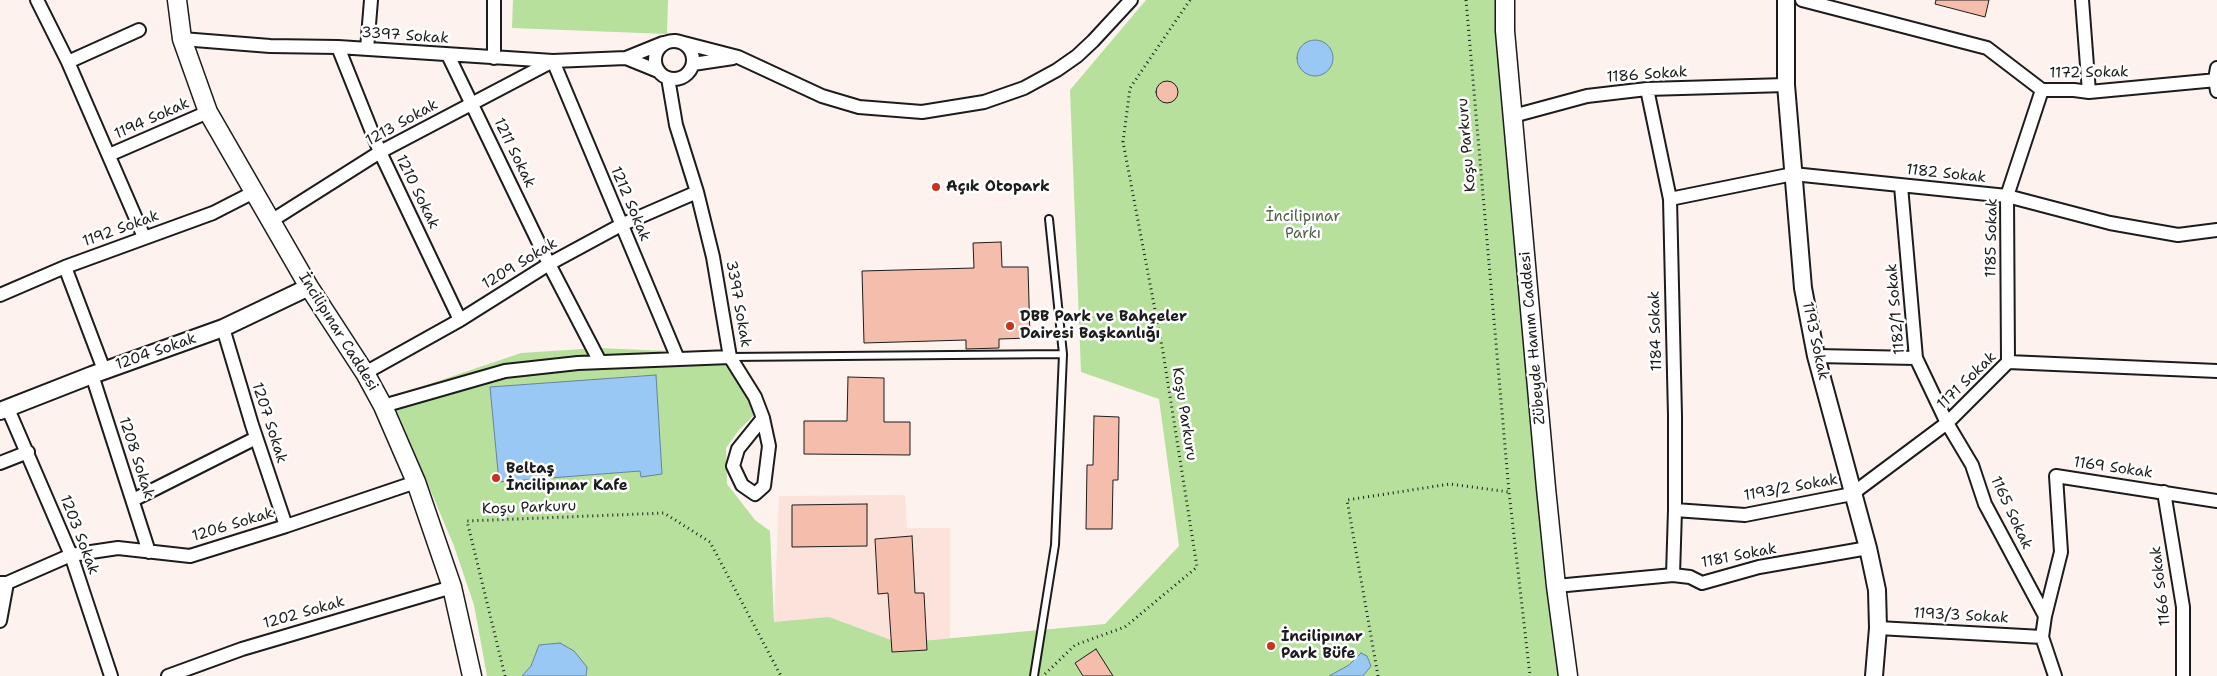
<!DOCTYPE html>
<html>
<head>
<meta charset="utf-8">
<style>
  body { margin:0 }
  canvas { display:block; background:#fdf2ee }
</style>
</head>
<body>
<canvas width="2217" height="676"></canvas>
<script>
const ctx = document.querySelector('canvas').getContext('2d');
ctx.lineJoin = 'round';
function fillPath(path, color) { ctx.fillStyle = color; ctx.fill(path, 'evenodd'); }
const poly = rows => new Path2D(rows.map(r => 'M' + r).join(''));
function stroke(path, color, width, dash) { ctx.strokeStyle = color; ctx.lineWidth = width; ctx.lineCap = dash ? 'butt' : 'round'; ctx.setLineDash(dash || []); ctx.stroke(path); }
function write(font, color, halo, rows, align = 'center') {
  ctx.font = font + ' "Shantell Sans",sans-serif'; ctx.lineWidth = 5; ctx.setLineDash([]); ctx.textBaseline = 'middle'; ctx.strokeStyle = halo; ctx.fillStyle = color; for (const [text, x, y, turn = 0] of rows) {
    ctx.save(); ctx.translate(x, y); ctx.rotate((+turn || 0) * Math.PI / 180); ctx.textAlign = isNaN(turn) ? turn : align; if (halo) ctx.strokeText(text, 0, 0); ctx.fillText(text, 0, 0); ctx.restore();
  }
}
const built = poly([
  [905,495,907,528,950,528,950,638,899,643,774,622,779,496]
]);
const green = poly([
  [513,0,668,0,667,34,512,28],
  [1146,0,1513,0,1561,676,487,676,474,605,454,546,391,397,521,353,598,348,740,354,754,415,739,430,726,448,727,484,755,520,770,531,774,622,829,617,899,643,1105,624,1179,546,1159,399,1081,372,1070,90]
]);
const water = poly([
  '1297 58a18 18 0 1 1 36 0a18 18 0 1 1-36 0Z',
  [656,375,662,474,641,477,640,471,499,482,490,387,656,375],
  [560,643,574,651,587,667,586,676,522,676,531,666,539,645,560,643],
  [1361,653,1367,656,1371,666,1363,676,1329,676,1349,665,1361,653]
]);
const building = poly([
  [1936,0,1989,0,1985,17,1935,4,1936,0],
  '1156 92a11 11 0 1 1 22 0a11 11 0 1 1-22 0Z',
  [1001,242,1002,267,1028,267,1030,338,999,339,999,348,966,349,966,340,864,343,862,271,974,268,973,243,1001,242],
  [848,377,884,378,884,422,910,422,910,455,804,454,804,421,847,421,848,377],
  [1094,416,1119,417,1118,480,1113,480,1112,529,1086,529,1087,465,1093,465,1094,416],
  [867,504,867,546,792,547,792,505,867,504],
  [912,536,915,593,924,593,927,650,892,652,888,593,878,594,875,539,912,536],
  [1096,649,1113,676,1083,676,1075,663,1096,649]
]);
const path = poly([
  [1466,0,1509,492,1530,676],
  [1045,674,1075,645,1125,627,1197,567,1163,352,1123,142,1130,88,1190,0],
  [505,676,467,521,664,513,710,542,781,676],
  [1378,676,1347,500,1450,484,1509,492]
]);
const service = poly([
  [730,357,1063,354,1049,219],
  [1034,676,1055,545,1063,354]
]);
const minor = poly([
  [37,0,68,62],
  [1802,0,1987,48,2042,90,2074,90,2089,92,2217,80],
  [2082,0,2089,92],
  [139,30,68,62,144,237],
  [182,39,270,46,338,47,553,61,626,58,663,43],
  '655 60a19 19 0 1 1 38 0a19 19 0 1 1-38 0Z',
  [676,41,738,57,822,96,859,107,922,112,984,102,1024,88,1057,70,1077,56,1093,41,1131,0],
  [338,47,380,152,460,320],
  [367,49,371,0],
  [448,55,549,264,600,362],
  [494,58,494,0],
  [626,58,658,71],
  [693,64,733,58],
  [2217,68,2215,79,2217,91],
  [668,78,676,125,697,192,713,257,730,357,755,397,763,418,769,446,764,486,755,494,742,485,733,466,738,449,763,418],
  [1647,89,1670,199,1675,416,1675,510,1673,575],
  [1513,116,1587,96,1647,89,1786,85],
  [109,155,208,112],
  [1901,186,1916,358,1947,423,1972,465,1985,504,2045,616],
  [1670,199,1793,174,2007,196,2110,223,2178,235,2217,230],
  [271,221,380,152,553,61,678,359],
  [65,267,104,370],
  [0,295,65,267,213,213,254,192],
  [223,328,252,425,286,526],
  [1816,356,1916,358],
  [2008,362,2007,196,2042,90],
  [365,373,460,320,549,264,621,225,697,192],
  [92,375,149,552],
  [383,406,505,371,578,363,730,357],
  [8,409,71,555,111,676],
  [0,463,28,452],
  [2164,492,2183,607,2183,676],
  [133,500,256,438],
  [1675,510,1745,515,1852,494,1947,423,2008,362,2217,371],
  [0,583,7,583,71,555,118,548,190,556,286,526,416,482],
  [1556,586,1673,575,1690,577,1702,583,1759,567,1868,548],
  [0,621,7,583],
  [1878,628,2042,637],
  [168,676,242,649,452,587],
  [2055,676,2042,637,2045,616,2061,552,2056,476,2217,501]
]);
const tertiary = poly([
  [1786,0,1786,85,1803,288,1816,356,1868,548,1877,590,1878,628,1874,676],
  [0,411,92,375,223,328,309,287]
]);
const secondary = poly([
  [177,0,182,39,208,112,309,287,365,373,383,406,416,482,452,587,472,676],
  [1505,0,1505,31,1546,488,1556,586,1568,676]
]);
const markers = [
  [936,187,5,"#c8321e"],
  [1010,326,5,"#c8321e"],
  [496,478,5,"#c8321e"],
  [1271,646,5,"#c8321e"]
];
const streetNames = [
  ["3397 Sokak",405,36,4],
  ["1172 Sokak",2089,73,-1],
  ["1186 Sokak",1647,75,-4],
  ["1194 Sokak",152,119,-24],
  ["1213 Sokak",402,123,-29],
  ["Koşu Parkuru",1467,145,-95],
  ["1211 Sokak",514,153,64],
  ["1182 Sokak",1946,174,6],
  ["1210 Sokak",417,192,64],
  ["1212 Sokak",630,204,67],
  ["1192 Sokak",121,229,-20],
  ["1185 Sokak",1992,238,-89],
  ["1209 Sokak",520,264,-31],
  ["3397 Sokak",738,304,80],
  ["1182/1 Sokak",1896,309,-95],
  ["1184 Sokak",1656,331,-92],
  ["İncilipınar Caddesi",338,332,58],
  ["Zübeyde Hanım Caddesi",1533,338,-95],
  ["1193 Sokak",1815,341,78],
  ["1204 Sokak",156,352,-19],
  ["1171 Sokak",1967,381,-44],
  ["Koşu Parkuru",1184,414,81],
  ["1207 Sokak",269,423,72],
  ["1208 Sokak",136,458,72],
  ["1169 Sokak",2113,468,8],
  ["1193/2 Sokak",1791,488,-10],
  ["Koşu Parkuru",529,508,-2],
  ["1165 Sokak",2011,513,65],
  ["1206 Sokak",233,525,-17],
  ["1203 Sokak",79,535,69],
  ["1181 Sokak",1739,556,-11],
  ["1166 Sokak",2161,586,-97],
  ["1202 Sokak",304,613,-16],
  ["1193/3 Sokak",1961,616,3]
];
const poiNames = [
  ["Açık Otopark",946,187],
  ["DBB Park ve Bahçeler",1020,317],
  ["Dairesi Başkanlığı",1020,334],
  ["Beltaş",506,469],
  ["İncilipınar Kafe",506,486],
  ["İncilipınar",1281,637],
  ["Park Büfe",1281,654]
];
const parkNames = [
  ["İncilipınar",1303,217],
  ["Parkı",1303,234]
];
fillPath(built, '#fbe2da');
fillPath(green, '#b7e09d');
fillPath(water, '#9ac8f5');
stroke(water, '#68839e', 1);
fillPath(building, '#f5bdab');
stroke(building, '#1c1c1c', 1);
stroke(service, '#1c1c1c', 10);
stroke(minor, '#1c1c1c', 16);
stroke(tertiary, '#1c1c1c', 20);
stroke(secondary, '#1c1c1c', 21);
stroke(path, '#1c1c1c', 3, [1, 4]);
stroke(service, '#fff', 6);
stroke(minor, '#fff', 12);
stroke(tertiary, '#fff', 16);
stroke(secondary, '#fff', 18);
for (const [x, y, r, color] of markers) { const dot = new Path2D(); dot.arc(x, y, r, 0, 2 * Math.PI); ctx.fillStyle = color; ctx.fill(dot); stroke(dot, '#fff', 2); }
write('15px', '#1c1c1c', '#fff', streetNames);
write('bold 15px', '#1c1c1c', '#fff', poiNames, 'left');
write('15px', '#526149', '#fff', parkNames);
</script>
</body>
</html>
